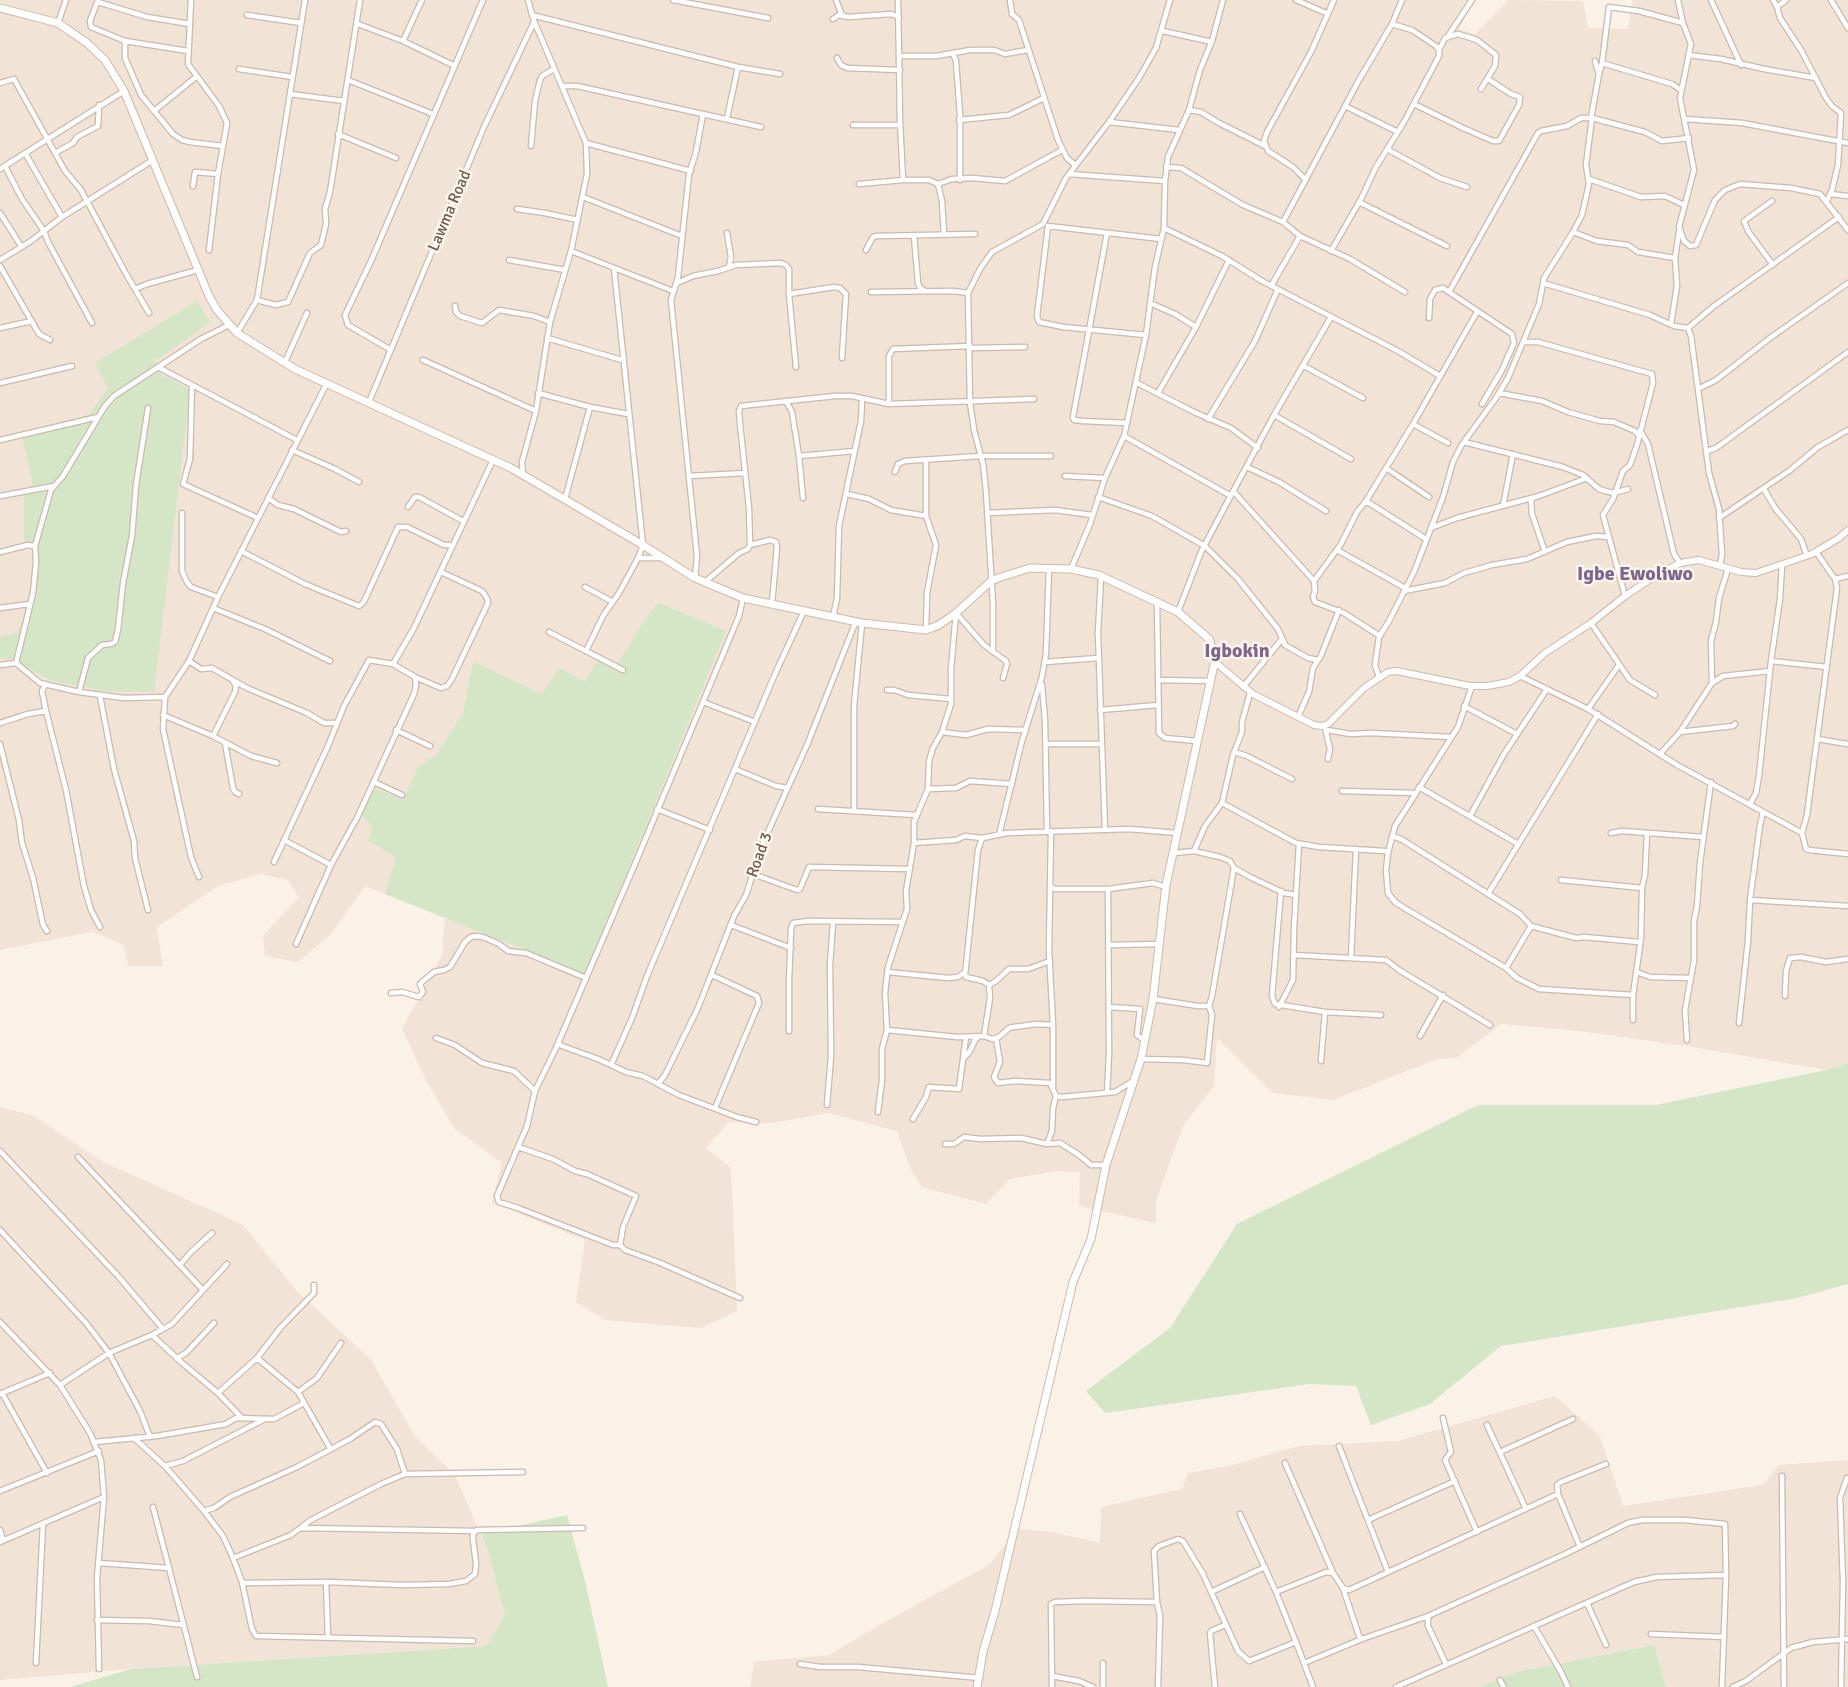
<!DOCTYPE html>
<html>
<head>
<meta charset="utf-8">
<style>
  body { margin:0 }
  canvas { display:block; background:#faf2e6 }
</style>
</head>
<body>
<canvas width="1848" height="1687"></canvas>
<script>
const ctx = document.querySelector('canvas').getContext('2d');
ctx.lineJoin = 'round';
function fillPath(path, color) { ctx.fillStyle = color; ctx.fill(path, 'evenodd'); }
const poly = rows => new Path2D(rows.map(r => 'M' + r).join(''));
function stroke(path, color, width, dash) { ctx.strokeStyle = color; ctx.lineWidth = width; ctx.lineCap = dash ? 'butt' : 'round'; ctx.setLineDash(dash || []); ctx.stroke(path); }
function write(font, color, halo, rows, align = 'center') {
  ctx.font = font + ' Signika,sans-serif'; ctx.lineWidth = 5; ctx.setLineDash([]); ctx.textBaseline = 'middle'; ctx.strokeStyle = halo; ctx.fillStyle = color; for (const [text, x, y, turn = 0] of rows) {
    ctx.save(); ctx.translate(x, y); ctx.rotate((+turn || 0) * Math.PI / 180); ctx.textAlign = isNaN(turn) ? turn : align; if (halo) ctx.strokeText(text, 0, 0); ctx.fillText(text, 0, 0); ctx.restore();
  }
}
const residential = poly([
  [0,0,1474,0,1459,29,1475,34,1508,0,1583,1,1588,28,1628,29,1633,0,1848,0,1848,1063,1826,1070,1687,1046,1579,1031,1501,1024,1456,1058,1437,1059,1333,1100,1273,1093,1217,1038,1214,1086,1184,1124,1156,1200,1156,1223,1079,1206,1080,1172,1057,1171,1010,1179,986,1204,922,1187,911,1170,897,1131,828,1113,772,1123,729,1122,706,1148,731,1168,737,1311,701,1328,605,1320,576,1302,585,1240,492,1203,502,1163,454,1128,427,1082,402,1029,442,955,445,918,584,974,726,631,658,602,640,627,616,666,585,682,542,694,473,661,463,713,436,755,418,767,403,800,373,827,369,840,396,857,385,894,365,886,331,934,298,962,265,956,263,936,299,897,288,880,261,874,218,886,157,927,163,966,128,966,124,945,92,932,0,950],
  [0,1107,34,1116,103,1162,242,1224,296,1290,371,1360,415,1436,455,1475,488,1552,505,1614,487,1646,131,1669,0,1680],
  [1555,1396,1600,1436,1623,1506,1763,1485,1779,1465,1848,1460,1848,1687,1666,1687,1654,1645,1516,1672,1480,1687,750,1687,754,1662,829,1655,885,1622,989,1565,1018,1529,1052,1532,1100,1543,1101,1507,1182,1489,1188,1473,1229,1466,1299,1446,1398,1441]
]);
const green = poly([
  [197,301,210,322,155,361,161,374,190,390,154,692,101,691,50,680,12,659,0,659,0,636,17,633,25,614,37,550,24,542,24,495,33,484,21,432,89,415,108,389,95,363],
  [658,602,726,631,585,974,385,894,396,857,368,840,373,827,361,814,375,788,403,800,418,767,436,755,463,713,473,661,542,694,559,668,585,682,598,659,616,666,640,627],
  [1848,1063,1848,1284,1797,1298,1501,1346,1430,1404,1371,1425,1356,1386,1309,1384,1105,1413,1086,1391,1170,1328,1237,1224,1478,1105,1656,1105,1826,1070],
  [567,1515,586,1585,608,1687,70,1687,131,1669,487,1646,505,1614,488,1552,481,1534],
  [1654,1645,1666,1687,1480,1687,1516,1672]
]);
const minor = poly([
  [98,0,90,21,91,27,125,41,188,51],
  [191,0,188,64,219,106,227,123,218,174,209,250],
  [673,0,768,18],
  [836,0,842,15],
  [898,0,900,121,903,180],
  [1010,0,1012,14,1019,20,1058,140,1067,158,1075,165],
  [1296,0,1326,13],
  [1678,0,1683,23,1691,44,1680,98,1694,170,1679,227,1684,241,1690,246,1696,245,1715,200,1725,190,1740,184,1791,188,1820,194,1848,230],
  [1711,0,1741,65],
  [1773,0,1777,7,1780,18,1801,50,1826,98,1832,106,1841,113,1838,165,1832,190,1827,201],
  [1831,0,1848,28],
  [98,2,147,17,190,24],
  [1777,7,1786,0],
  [247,15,301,23],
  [532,15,738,67,780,74],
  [833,19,839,15,848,17,891,14,899,17],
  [58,23,66,0],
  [358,24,403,41,455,66],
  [1163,31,1212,42],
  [1448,36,1472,0],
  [125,41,125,58,141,95,173,134,182,140,190,142,223,146],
  [403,41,422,0],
  [1439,50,1445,38,1458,34,1477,40,1496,55,1495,66,1481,89],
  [953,53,956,61,960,115,960,180],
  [1688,55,1721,59,1764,69,1816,78],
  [900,56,936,56,970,50,994,50,1005,54,1028,50],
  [837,58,841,65,847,68,900,70],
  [1602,63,1609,7,1639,11,1683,23],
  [239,69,292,77],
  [1599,74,1602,63,1672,84,1681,90],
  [348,80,433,114],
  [0,83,14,79,65,171,81,190,125,272,149,313],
  [563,86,577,86,761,127],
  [290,94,344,101],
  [1414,104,1463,128,1493,141,1499,141,1519,105,1520,97,1511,94,1488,79],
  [1345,106,1398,132],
  [1189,110,1201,112,1219,123,1265,146],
  [154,111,196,77],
  [727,118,738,67],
  [1591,118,1599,74,1595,61],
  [1685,119,1742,123,1848,143],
  [959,120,1009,115,1044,98],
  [1109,122,1179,130],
  [853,125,900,125],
  [338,134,396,158],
  [586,143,691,171],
  [531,146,535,101,540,80,542,76,554,69],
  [1387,149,1440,178,1467,187],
  [25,153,62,217],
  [55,153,73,143,77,137,98,126,99,105],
  [5,166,22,199,44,231,48,242,92,323],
  [1166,167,1181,168,1243,205,1283,222,1300,236,1350,259,1405,292],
  [0,169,124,91],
  [1069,174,1165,181],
  [1589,179,1641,197,1665,196,1684,205],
  [1306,180,1293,167,1268,151,1264,141,1267,132,1311,52,1334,0],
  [859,184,903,180,929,180,938,184,952,179,972,178,1005,181,1062,150],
  [938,184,942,201,944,235],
  [193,186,195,172,218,174],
  [1830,194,1848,196],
  [583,197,682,236],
  [1772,201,1744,221,1748,231,1773,265],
  [1359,202,1447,246],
  [517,209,545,213,578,220],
  [0,213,21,246],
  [1283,222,1359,80,1392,24,1402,0],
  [1048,226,1037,316,1039,322,1063,327,1146,335],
  [1048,226,1161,239],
  [1164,228,1222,256,1262,281,1398,351,1440,376],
  [1573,232,1597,241,1628,245,1638,252,1675,258,1679,232],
  [727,233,731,257,729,267],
  [1107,233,1073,417,1074,420,1083,421,1127,423],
  [914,236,918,283,920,288,925,291],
  [866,250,873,237,877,236,975,234],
  [571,251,673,291],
  [1331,251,1361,199,1376,167,1404,122,1439,56,1439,50,1436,46,1412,30,1392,24],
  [0,260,31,241,62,217,153,160],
  [509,260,565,270],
  [0,266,39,334,50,340],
  [677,283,693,276,718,271,736,265,781,263,786,265,789,269,789,294,796,367],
  [1543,283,1650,315,1674,326,1688,328],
  [1271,286,1300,236],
  [135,289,147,284,198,270],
  [871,292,953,291,968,293],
  [1449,292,1538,133,1541,131,1567,126,1581,118,1592,118,1645,132,1662,141,1689,138],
  [789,294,834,287,840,288,846,294,842,358],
  [257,300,276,305,288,302,310,253,321,245,326,224,325,209,330,192,360,0],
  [1150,303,1175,314,1196,327],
  [455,306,456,312,460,316,482,323,499,310,534,316,550,322],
  [1429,318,1430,299,1435,290,1443,288,1512,334,1514,343,1502,370,1482,404],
  [1671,324,1677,286,1675,258],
  [0,328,32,321],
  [237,333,257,300,305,0],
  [547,338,622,360],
  [1524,342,1538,342,1652,374,1653,383,1637,445,1630,465,1623,471,1613,499,1603,515,1625,596],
  [970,348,1025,347],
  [391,350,348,325,345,315,371,261,483,0],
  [423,360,536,411],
  [285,362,307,313],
  [1304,366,1363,398],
  [158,367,297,440],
  [0,383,72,366],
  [1137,383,1194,412,1231,428,1258,448],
  [192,386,190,459,183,484,258,518],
  [1698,389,1716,380,1770,338,1848,283],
  [538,393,590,407,628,414],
  [1158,393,1196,327,1229,260],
  [1499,393,1542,401,1568,412,1600,421,1614,422,1635,431,1638,435],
  [786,401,792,412,799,456,854,451],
  [369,402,484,127,534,22],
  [889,404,889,356,893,349,970,346],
  [1274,415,1351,459],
  [1208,419,1255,341,1278,289],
  [1413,424,1448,443],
  [1640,430,1648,444,1674,554,1680,563],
  [1124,436,1231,496],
  [0,440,98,417],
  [1464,442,1563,467,1583,475,1599,489,1605,491,1614,493,1628,489],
  [292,450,335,469,359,482],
  [1707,451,1716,448,1848,352],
  [799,456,803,498],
  [926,461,926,516,936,545,927,593,926,630],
  [1247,467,1279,482,1326,511],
  [1386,468,1429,497],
  [895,472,898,464,905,461,980,456,1051,456],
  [523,474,522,462,536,411,550,322,571,251,587,174,586,143,534,21,528,0],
  [689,476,745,473],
  [1065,476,1105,478],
  [1764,489,1775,508,1801,539,1807,556],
  [1234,492,1314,581],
  [847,494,869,499,891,510,926,516],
  [0,496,54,486],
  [1098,497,1152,516,1205,546,1238,579,1278,629,1285,645,1308,658,1318,660,1320,658,1339,610],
  [268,498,278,505,294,509,341,532,346,531],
  [1533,498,1531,502,1532,514,1545,552],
  [565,499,590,407],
  [1366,501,1426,539],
  [1503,506,1513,454],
  [408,507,415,497,419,497,463,521],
  [182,513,182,571,187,582,191,587,218,597],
  [987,513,1055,510,1092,515],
  [1719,518,1789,471,1818,447,1848,430],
  [1431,528,1457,518,1539,496,1587,478],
  [750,545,749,508,740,424,739,411,741,406,835,396,852,396,889,404,1034,399],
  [1337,550,1405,588],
  [241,551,305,584,359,606,363,603,367,595,398,527,407,527,444,545,452,545],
  [0,552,28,545,35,546],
  [1816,552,1835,579,1837,588,1807,815,1802,833,1806,849,1809,850,1848,854],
  [638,558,661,558],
  [1720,566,1722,555,1719,509,1709,473,1691,336,1688,328,1714,306,1839,217],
  [1071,569,1090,524,1105,478,1124,436,1146,335,1155,267,1164,228,1165,181,1168,157,1189,110,1200,70,1212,41,1223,0],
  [1101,577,1098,633,1105,830],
  [695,578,697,556,671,300,678,277,689,174,696,152,703,114],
  [1835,579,1848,576],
  [705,582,739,553,748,549,750,545,770,540,776,542,777,547,772,604],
  [585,587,613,602],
  [1404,591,1445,583,1464,573,1492,565,1527,559,1567,542,1596,536,1609,537],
  [1157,602,1159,733,1165,738,1197,741],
  [0,608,29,604],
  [213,608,265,629,330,661],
  [1178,612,1201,552,1221,514,1274,415,1331,317],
  [956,613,984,645,1006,661,1007,664,1003,678],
  [833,617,837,598,839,526,861,421,862,400],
  [1591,623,1630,680,1655,695],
  [549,632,623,670],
  [1380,636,1344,613,1315,602,1313,597,1315,591,1314,581,1341,544,1357,512,1366,501,1413,424,1477,312],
  [586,651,603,616,619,593,638,558,643,545,614,268],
  [993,652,993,604,986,491,983,464,974,430,970,403,968,293,980,269,992,252,1043,224,1066,178,1109,122,1139,78,1156,48,1170,0],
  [189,661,201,669,212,668,247,688,307,713,324,723,336,723],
  [1771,661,1827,667],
  [1045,662,1098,658],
  [16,663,33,593,36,562,35,546,51,490,63,476,105,406,114,396,201,339,229,325],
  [393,664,414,628,493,460],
  [0,665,16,663,40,683,79,692,124,698,165,697,189,661,218,597,326,385],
  [1520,676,1588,709,1677,765,1802,833],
  [1379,677,1375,665,1379,637,1389,621,1414,572,1443,497,1453,462,1461,446,1496,398,1508,378,1539,304,1544,278,1573,232,1582,215,1589,184,1586,165,1592,118],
  [1158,680,1211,681],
  [1712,683,1723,676,1770,671],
  [45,685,42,691,46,711,66,790,84,886,91,910,100,927],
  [1042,685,1045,720,1047,832],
  [1472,686,1458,727,1395,826,1388,853,1386,870,1388,893,1395,902,1406,909,1506,968,1517,978,1539,989,1633,995],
  [1243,687,1282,639],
  [887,690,894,690,908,695,951,699],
  [79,692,88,658,102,645,111,644,115,642,118,630,123,583,132,536,136,485,148,408],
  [100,696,114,769,134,841,135,858,148,910],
  [165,697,163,729,191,857,199,877],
  [703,702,755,722],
  [1464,706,1517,734],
  [1588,709,1619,665],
  [1100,710,1158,705],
  [163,715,213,736,251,756,277,763],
  [1298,717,1309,692,1313,668,1318,660],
  [0,723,28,714,46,711],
  [1325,728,1330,749,1328,759],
  [396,730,430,746],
  [1327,730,1351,734,1371,733,1451,737],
  [942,732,966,735,988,729,1026,730],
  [1680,732,1733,726,1735,724],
  [213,736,235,692,236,686,233,681],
  [1817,739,1848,744],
  [225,743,233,788,235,792,239,794],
  [0,744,19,820,22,843,33,878,43,925,47,931],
  [1046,744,1101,744],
  [1234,752,1247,756,1292,779],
  [1660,754,1680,732,1712,683,1711,641,1716,622,1719,598,1728,569],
  [735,769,776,786,788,788],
  [374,782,402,795],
  [1419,787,1518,844],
  [928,789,956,788,970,781,1012,784],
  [1342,791,1415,793],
  [1222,803,1296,843,1319,847,1385,851],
  [1750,804,1756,793,1759,776,1771,661,1780,599,1782,565],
  [657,809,710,830],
  [818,809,916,815],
  [854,810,854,706,862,623],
  [1470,816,1504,754,1547,689],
  [1611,833,1622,831,1703,837],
  [999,835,1022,741,1042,677,1046,653,1049,568],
  [1392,836,1401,839,1520,914,1531,926,1576,938,1584,937,1639,942],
  [284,840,331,865],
  [914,843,956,840,965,836,982,838],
  [1194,851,1205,826,1222,803,1233,755,1242,732,1242,722,1250,693],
  [1174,853,1194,851,1220,857,1230,861,1234,868,1250,877,1284,893,1296,895],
  [274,862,328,746,344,706,369,660,393,664,415,677,441,688,447,686,452,679,488,603,487,598,482,591,441,572],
  [753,874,797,890,800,889,809,867,909,869],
  [1561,880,1642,888],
  [1051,887,1055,889,1108,889,1153,883,1166,887],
  [1281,891,1272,996,1275,1004,1325,1012,1381,1015],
  [1488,894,1598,714],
  [1750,900,1848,906],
  [731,925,791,948],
  [296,944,331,865,358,816,414,694,416,686,415,677],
  [1109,945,1160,944],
  [1294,955,1386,960,1399,970,1490,1025],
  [1351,958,1356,849],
  [1506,968,1531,926],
  [888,972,948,978,958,977,965,972],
  [1637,972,1650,977,1690,978],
  [712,975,757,996,759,1003,715,1108],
  [989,985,996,981,1009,969,1028,969,1050,961],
  [391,993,402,992,419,997,423,992,420,984,422,982,434,972,444,970,450,967,465,942,471,937,475,936,483,937,499,944,508,951,526,953,586,978],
  [1785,996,1786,971,1790,958,1801,957,1826,962,1848,959],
  [1153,999,1198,1006,1209,1006,1212,996,1234,868],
  [1109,1007,1140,1009,1137,1035,1144,1040],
  [1279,1007,1293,980,1294,928,1299,844],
  [1633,1020,1633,995,1641,938,1642,888,1645,875,1647,833],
  [1739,1023,1748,941,1750,900,1760,825,1763,812],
  [887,1030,957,1037,984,1036,992,1039,999,1037,1009,1028,1014,1027,1037,1024,1053,1025,1049,950,1051,831],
  [789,1031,789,980,791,929,793,923,808,921,903,922],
  [984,1036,990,998,989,985,983,981,966,977,965,975,978,850,982,838,1007,833,1129,829,1177,833],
  [1420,1036,1443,995],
  [436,1038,455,1045,482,1063,514,1071,535,1091],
  [996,1038,1000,1062,994,1077,998,1083,1015,1081,1050,1083,1056,1096,1062,1097,1115,1092,1133,1081],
  [1687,1040,1685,1010,1694,960,1694,921,1697,906,1700,863,1711,782],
  [558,1043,562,1046,598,1059,626,1072,643,1076,679,1095,737,1117,756,1122],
  [964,1058,970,1051,975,1040,978,1037],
  [1141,1059,1184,1060,1207,1063,1212,1015,1209,1006],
  [1321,1061,1325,1012],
  [611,1065,632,1018,647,976,775,674,804,611],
  [658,1084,665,1075,698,1008,734,916,746,895,763,843,807,745,856,621],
  [1053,1087,1053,1025],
  [1107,1093,1109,1054,1108,889],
  [827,1105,831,1056,830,965,833,922],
  [878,1112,882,1080,882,1049,887,1030,885,993,888,967,907,909,906,891,914,843,914,822,928,789,929,761,933,748,942,732,951,704,951,669,956,613],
  [913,1119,926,1097,929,1087,959,1089,966,1037],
  [945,1144,954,1144,964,1137,980,1139,1021,1138,1047,1144,1060,1143,1079,1155,1091,1165,1106,1165],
  [1047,1144,1052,1131,1053,1108,1056,1096],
  [518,1147,553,1159,575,1171,587,1174,636,1196,623,1227,620,1245],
  [0,1151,118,1276,163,1329],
  [78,1157,202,1289],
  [0,1230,86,1323,109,1353,140,1411,150,1437],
  [180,1265,190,1253,212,1233],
  [740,1298,658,1262,625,1250,620,1245,613,1245,518,1208,499,1202,497,1196,527,1126,535,1091,556,1048,632,871,739,616,743,598],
  [0,1322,60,1385,90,1433,101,1460,104,1497,97,1578,99,1669],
  [152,1335,181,1362,218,1393,257,1358,298,1392,330,1448],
  [177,1358,186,1353,214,1323],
  [257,1358,281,1327,314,1293,314,1285],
  [60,1385,109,1353,152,1335,172,1324,227,1264],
  [298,1392,317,1378,341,1343],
  [2,1393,47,1473],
  [218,1393,242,1418],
  [0,1394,50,1373],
  [1443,1418,1451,1452,1445,1460,1477,1532],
  [1487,1425,1526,1509],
  [134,1438,165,1466,204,1511,223,1536,233,1558,291,1535,311,1520,381,1484,405,1474,523,1472],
  [94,1442,157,1436,226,1424,236,1418,274,1419,304,1403],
  [1339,1446,1388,1572],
  [1500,1452,1573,1419],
  [1285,1463,1333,1573],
  [165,1466,183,1461,265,1419],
  [1782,1476,1784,1687],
  [0,1491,99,1451],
  [1558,1494,1557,1485,1561,1482,1606,1464],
  [204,1511,214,1508,230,1497,297,1467,350,1439,375,1422,381,1424,397,1449,405,1474],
  [1240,1514,1276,1592],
  [1368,1520,1455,1481],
  [301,1528,475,1531],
  [0,1530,3,1540],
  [0,1542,104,1497],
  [233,1558,242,1582,246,1583,328,1582,403,1585,449,1584,466,1581,475,1574,476,1564,473,1539,473,1534,477,1530,583,1528],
  [99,1563,169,1568,153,1507],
  [169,1568,197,1677],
  [242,1582,252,1629,256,1636,473,1641],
  [326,1582,328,1638],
  [1343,1588,1359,1636,1362,1639,1428,1616],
  [1211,1592,1265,1567],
  [1157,1602,1160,1616,1158,1687],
  [1587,1603,1606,1645],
  [97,1620,149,1621,183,1625],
  [1534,1626,1561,1672,1568,1687],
  [1651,1634,1724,1637],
  [1296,1642,1276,1592,1326,1572,1333,1573,1343,1588,1349,1590,1558,1494,1580,1547],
  [36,1663,43,1524],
  [1103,1663,1103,1687],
  [1304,1663,1362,1639],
  [800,1664,820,1667,858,1667,980,1678],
  [1446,1664,1428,1626,1428,1616,1563,1555,1628,1523,1642,1520,1685,1520,1725,1524,1726,1575],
  [1052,1676,1079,1681,1093,1687],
  [1500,1680,1504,1687],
  [1052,1687,1051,1604,1055,1602,1084,1601,1157,1602,1154,1551,1159,1546,1178,1539,1183,1541,1203,1574,1238,1651,1249,1661,1296,1642,1313,1687],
  [1215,1687,1210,1633,1211,1631,1225,1625],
  [1396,1687,1634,1582,1657,1577,1726,1575,1722,1687],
  [1733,1687,1746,1681,1791,1648,1813,1642,1848,1639],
  [1841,1687,1843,1582,1840,1498,1847,1478]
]);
const tertiary = poly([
  [1215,662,1253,694,1314,725,1322,726,1328,724,1364,688,1388,672,1397,671,1470,686,1487,686,1509,682,1520,676,1545,653,1591,623,1625,596,1652,578,1680,563,1699,560,1741,572,1756,573,1812,554,1839,538,1848,530]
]);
const secondary = poly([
  [0,8,58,23,87,43,105,60,124,91,209,296,217,310,237,333,295,369,511,468,643,545,695,578,743,598,862,623,926,630,939,625,956,613,991,581,1001,577,1030,568,1071,569,1099,575,1178,612,1209,639,1215,654,1214,665,1166,885,1153,999,1141,1059,1106,1165,1091,1239,1073,1282,995,1611,983,1652,977,1687]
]);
const streetNames = [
  ["Lawma Road",450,211,-67],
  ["Road 3",760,855,-70]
];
const quarterNames = [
  ["Igbe Ewoliwo",1635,575],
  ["Igbokin",1237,652]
];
fillPath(residential, '#f1e3d5');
fillPath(green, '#d4e6c5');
stroke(minor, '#cbb9ad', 7);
stroke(tertiary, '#cbb9ad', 8);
stroke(secondary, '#cdbaab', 9);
stroke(minor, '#fff', 4.5);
stroke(tertiary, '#fff', 6);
stroke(secondary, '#fff', 7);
write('16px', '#71594d', '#fdf6ec', streetNames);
write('bold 20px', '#7e658d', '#fdf6ec', quarterNames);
</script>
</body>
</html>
